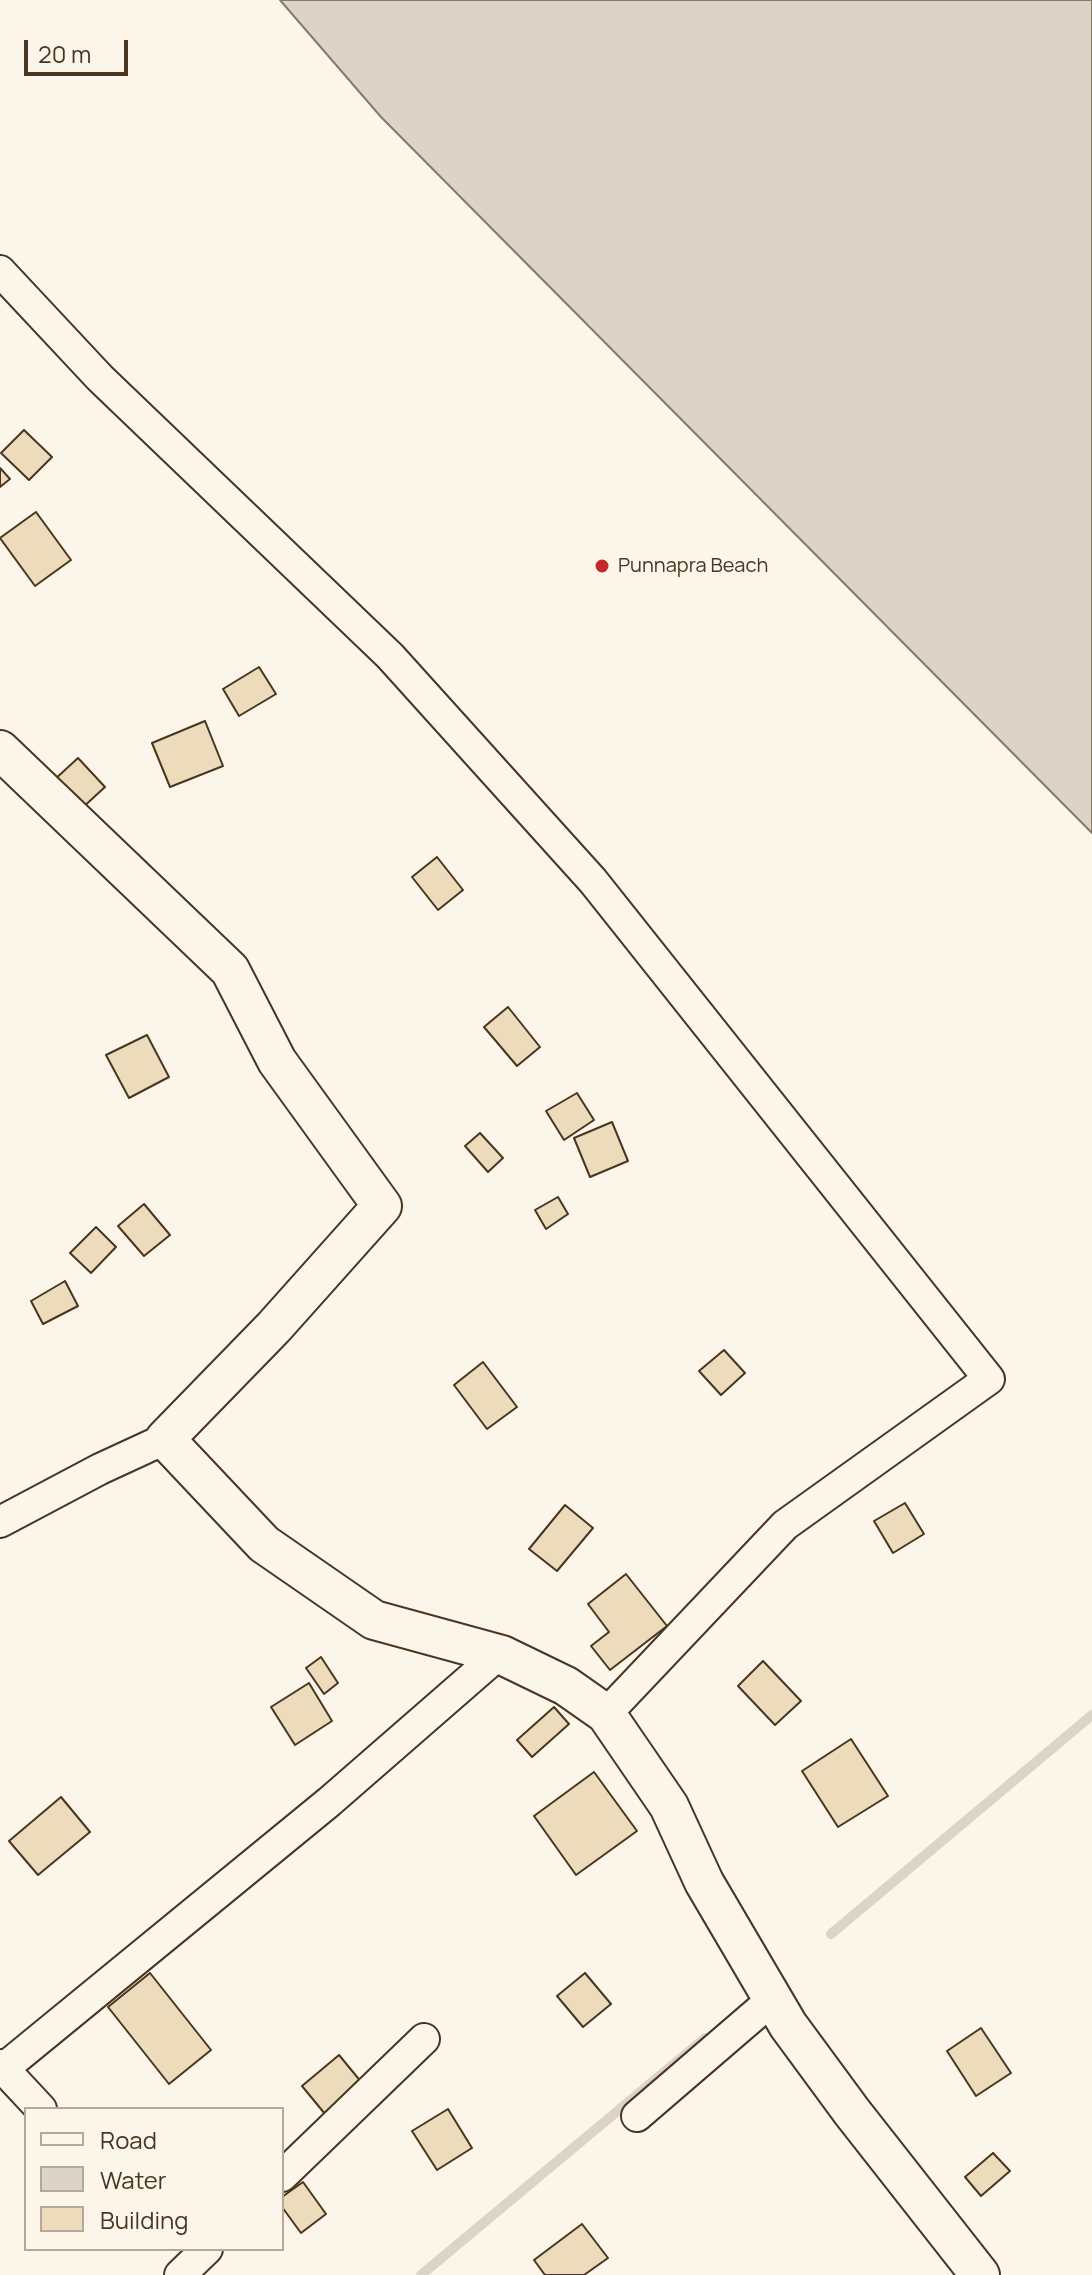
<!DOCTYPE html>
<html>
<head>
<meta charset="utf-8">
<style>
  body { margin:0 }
  #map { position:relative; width:1092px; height:2275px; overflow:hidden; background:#fbf6e9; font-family:Manrope,sans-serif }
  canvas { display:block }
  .legend { position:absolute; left:24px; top:2107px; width:260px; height:144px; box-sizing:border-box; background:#fbf6e9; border:2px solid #b4a999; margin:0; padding:10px 14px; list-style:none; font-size:24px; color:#4a3520 }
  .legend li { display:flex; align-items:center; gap:16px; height:40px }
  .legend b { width:40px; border:2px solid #b4a999 }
  .scale { position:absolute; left:24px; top:40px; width:104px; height:36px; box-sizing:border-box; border:4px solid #4a3520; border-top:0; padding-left:10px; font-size:24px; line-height:28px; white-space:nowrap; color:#4a3520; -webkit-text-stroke:6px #fbf6e9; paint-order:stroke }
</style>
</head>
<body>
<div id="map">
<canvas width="1092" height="2275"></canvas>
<ul class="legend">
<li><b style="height:10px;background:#fbf6e9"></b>Road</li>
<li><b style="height:22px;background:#dcd4c6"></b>Water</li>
<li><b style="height:22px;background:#ecdcbc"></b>Building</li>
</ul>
<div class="scale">20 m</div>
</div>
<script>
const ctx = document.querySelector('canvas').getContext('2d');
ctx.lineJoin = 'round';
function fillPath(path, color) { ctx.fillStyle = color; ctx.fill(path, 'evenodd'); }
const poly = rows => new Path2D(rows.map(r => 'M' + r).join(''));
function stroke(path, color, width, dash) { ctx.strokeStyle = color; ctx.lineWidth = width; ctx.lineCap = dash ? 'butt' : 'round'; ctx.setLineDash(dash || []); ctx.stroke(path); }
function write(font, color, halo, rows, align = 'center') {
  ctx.font = font + ' Manrope,sans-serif'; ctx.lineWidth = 6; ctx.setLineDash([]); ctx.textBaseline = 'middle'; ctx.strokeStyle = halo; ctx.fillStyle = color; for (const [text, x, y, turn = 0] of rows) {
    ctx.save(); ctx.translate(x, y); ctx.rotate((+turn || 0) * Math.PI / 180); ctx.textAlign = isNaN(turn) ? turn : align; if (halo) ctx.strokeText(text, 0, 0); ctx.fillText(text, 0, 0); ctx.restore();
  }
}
const water = poly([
  [280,0,1092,0,1092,833,381,117,280,0]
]);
const stream = poly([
  [831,1934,1092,1715],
  [421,2275,705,2038]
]);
const building = poly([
  [24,430,52,457,29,480,1,453,24,430],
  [0,468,10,479,0,487,0,468],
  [36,512,71,560,35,586,0,538,36,512],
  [259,667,276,694,239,716,223,689,259,667],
  [205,721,223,766,170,787,152,743,205,721],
  [78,758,105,787,80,810,53,781,78,758],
  [437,857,463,890,438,910,412,877,437,857],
  [508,1007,540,1047,517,1066,484,1027,508,1007],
  [147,1035,169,1077,129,1098,106,1055,147,1035],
  [577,1093,594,1120,564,1140,546,1111,577,1093],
  [612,1122,628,1161,590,1177,574,1138,612,1122],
  [480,1133,503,1158,488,1172,465,1146,480,1133],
  [558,1197,568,1214,546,1229,535,1210,558,1197],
  [144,1204,170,1235,144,1256,118,1226,144,1204],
  [96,1227,116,1247,91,1273,70,1253,96,1227],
  [65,1281,78,1306,43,1324,31,1301,65,1281],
  [724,1350,745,1373,721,1395,699,1371,724,1350],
  [483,1362,517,1407,487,1429,454,1385,483,1362],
  [905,1503,924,1534,893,1553,874,1521,905,1503],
  [565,1505,593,1528,557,1571,529,1549,565,1505],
  [626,1574,667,1626,610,1670,591,1646,609,1632,588,1604,626,1574],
  [321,1657,338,1683,324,1694,306,1668,321,1657],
  [763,1661,801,1701,775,1725,738,1686,763,1661],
  [309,1683,332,1721,295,1745,271,1707,309,1683],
  [554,1707,569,1724,532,1757,517,1740,554,1707],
  [851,1739,888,1796,838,1827,802,1771,851,1739],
  [594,1772,637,1831,576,1875,534,1816,594,1772],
  [61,1797,90,1832,38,1875,9,1841,61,1797],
  [150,1973,211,2050,169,2084,108,2007,150,1973],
  [585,1973,611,2004,583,2027,557,1996,585,1973],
  [981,2028,1011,2073,976,2096,947,2051,981,2028],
  [339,2055,367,2089,330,2120,302,2086,339,2055],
  [448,2109,472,2148,437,2170,412,2131,448,2109],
  [993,2153,1010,2171,981,2196,965,2177,993,2153],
  [303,2182,326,2214,301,2233,282,2207,282,2197,303,2182],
  [582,2224,608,2258,584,2275,545,2275,534,2260,582,2224]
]);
const minor = poly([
  [0,271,100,378,390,656,593,881,989,1379,785,1525,606,1714],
  [0,1522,100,1469,165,1439],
  [0,2065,41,2109],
  [3,2069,329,1802,492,1660,502,1655],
  [637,2116,773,1999],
  [282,2176,424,2039],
  [180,2275,207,2249]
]);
const tertiary = poly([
  [0,750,230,970,277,1061,382,1206,274,1327,165,1439,264,1544,374,1620,502,1655,566,1686,606,1714,669,1806,704,1882,788,2025,852,2112,980,2275]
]);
const markers = [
  [602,566,8,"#c62828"]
];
const poiNames = [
  ["Punnapra Beach",618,566]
];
fillPath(water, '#dcd4c6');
stroke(water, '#887966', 2);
stroke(stream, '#dcd4c6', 10);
fillPath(building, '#ecdcbc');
stroke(building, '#4a3520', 2);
stroke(minor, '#4a3520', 34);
stroke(tertiary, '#4a3520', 42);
stroke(minor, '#fbf6e9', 30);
stroke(tertiary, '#fbf6e9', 38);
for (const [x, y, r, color] of markers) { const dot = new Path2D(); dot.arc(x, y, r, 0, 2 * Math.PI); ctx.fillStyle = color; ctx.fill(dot); stroke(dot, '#fbf6e9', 3); }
write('20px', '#4a3520', '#fbf6e9', poiNames, 'left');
</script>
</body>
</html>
